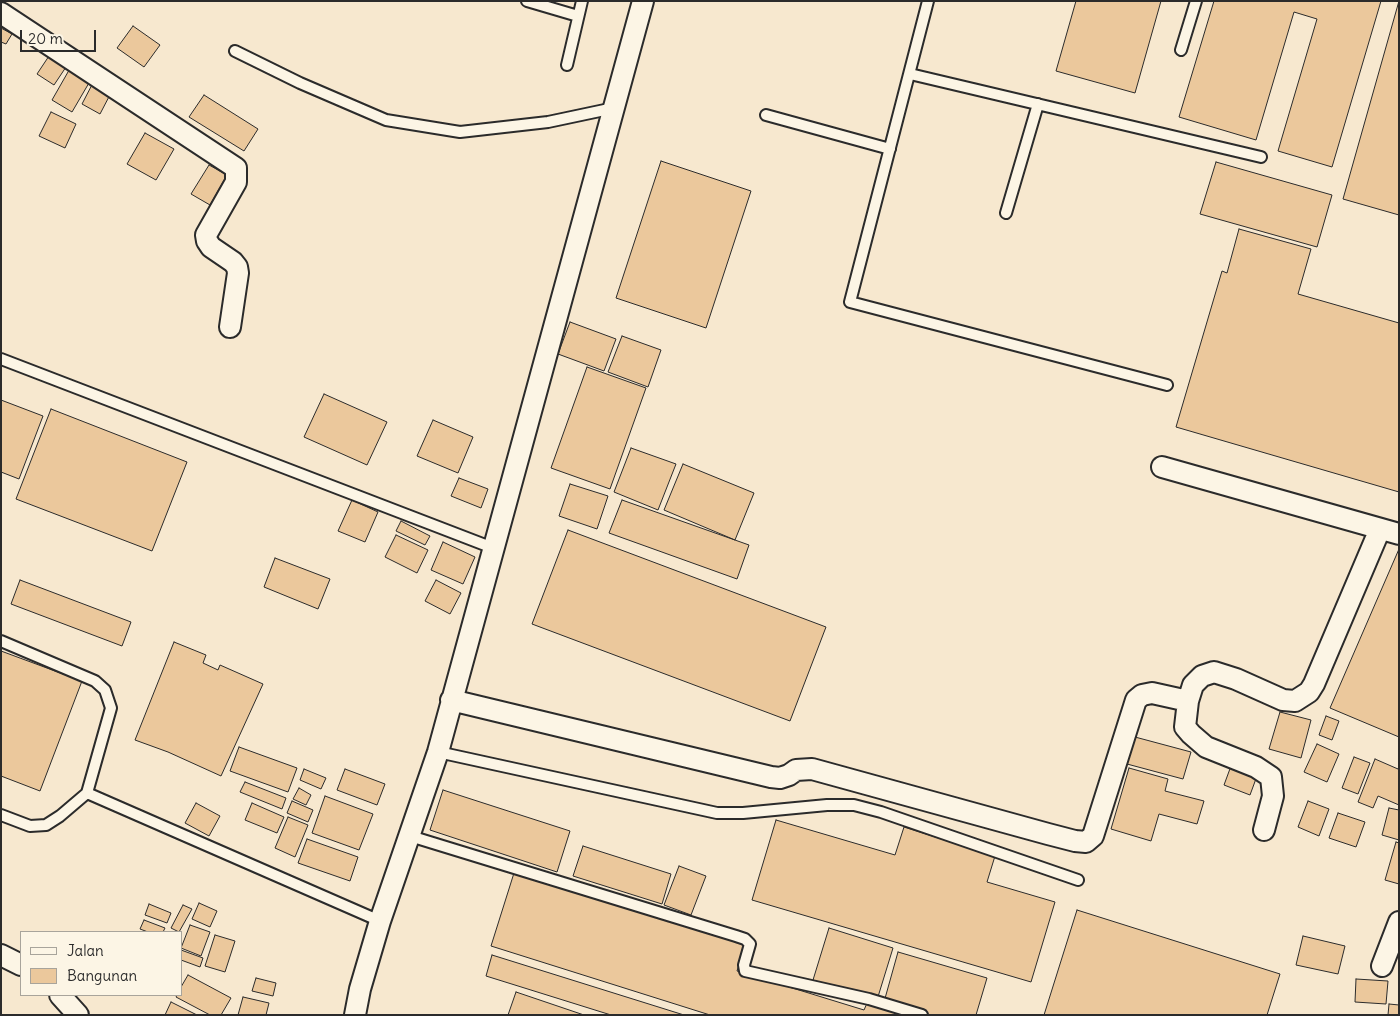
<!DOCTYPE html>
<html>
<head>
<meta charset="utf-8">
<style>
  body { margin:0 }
  #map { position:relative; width:1400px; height:1016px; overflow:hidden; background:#f7e8cf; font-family:Delius,sans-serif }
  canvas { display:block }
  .frame { position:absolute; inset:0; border:2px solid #2b2b2b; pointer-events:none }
  .legend { position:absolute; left:20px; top:931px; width:162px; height:65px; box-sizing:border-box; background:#fcf5e5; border:1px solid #a8a49b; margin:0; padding:6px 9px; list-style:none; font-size:15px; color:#2b2b2b }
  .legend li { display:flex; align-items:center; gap:10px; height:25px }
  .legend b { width:25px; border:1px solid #a8a49b }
  .scale { position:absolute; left:20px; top:30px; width:76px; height:22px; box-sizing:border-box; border:2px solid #2b2b2b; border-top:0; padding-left:6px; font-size:15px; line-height:18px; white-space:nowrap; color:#2b2b2b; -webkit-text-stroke:4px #fcf5e5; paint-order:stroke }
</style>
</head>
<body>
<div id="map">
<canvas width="1400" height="1016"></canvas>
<div class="frame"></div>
<ul class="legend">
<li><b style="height:6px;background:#fcf5e5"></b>Jalan</li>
<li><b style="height:14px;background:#ebc89c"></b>Bangunan</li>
</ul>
<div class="scale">20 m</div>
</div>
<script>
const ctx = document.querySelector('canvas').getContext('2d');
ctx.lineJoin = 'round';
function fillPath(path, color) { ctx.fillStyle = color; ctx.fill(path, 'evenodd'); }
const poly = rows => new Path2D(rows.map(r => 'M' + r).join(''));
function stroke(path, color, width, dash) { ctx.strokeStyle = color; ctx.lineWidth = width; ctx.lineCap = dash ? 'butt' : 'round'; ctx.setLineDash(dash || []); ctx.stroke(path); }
const building = poly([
  [1076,1,1161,1,1135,93,1056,71,1076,1],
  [1214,1,1381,1,1332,167,1278,151,1317,19,1294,12,1256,140,1179,117,1214,1],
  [1399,1,1399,215,1343,199,1399,1],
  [133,26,160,45,144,67,117,48,133,26],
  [1,28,12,34,6,44,1,42,1,28],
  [51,53,68,64,54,85,37,74,51,53],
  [72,65,93,76,72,112,52,100,72,65],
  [95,79,113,89,100,114,82,104,95,79],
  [204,95,258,129,244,151,189,117,204,95],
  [51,112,76,124,65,148,39,136,51,112],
  [145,133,174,149,156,180,127,164,145,133],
  [661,161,751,191,706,328,616,298,661,161],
  [1216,162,1332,195,1317,247,1200,214,1216,162],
  [209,165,227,175,210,205,191,194,209,165],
  [1239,229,1311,249,1298,294,1399,323,1399,492,1176,427,1222,271,1227,273,1239,229],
  [570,322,616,339,604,371,558,354,570,322],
  [622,336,661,350,648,387,608,372,622,336],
  [587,367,646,388,610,489,551,468,587,367],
  [324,394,387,422,367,465,304,437,324,394],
  [1,400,43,416,19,479,1,472,1,400],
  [51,409,187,462,152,551,16,499,51,409],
  [433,420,473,437,458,473,417,456,433,420],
  [631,448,676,464,658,510,614,492,631,448],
  [683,464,754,493,735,540,664,510,683,464],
  [459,478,488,489,481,508,451,496,459,478],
  [570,484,608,496,597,529,559,516,570,484],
  [352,500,378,512,365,542,338,531,352,500],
  [622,500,749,545,737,579,609,533,622,500],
  [401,521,430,536,425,545,396,531,401,521],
  [568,530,826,627,790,721,532,624,568,530],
  [396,535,428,550,417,573,385,557,396,535],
  [443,542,475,557,463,584,431,570,443,542],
  [1399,549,1399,737,1330,708,1399,549],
  [275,558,330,579,318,609,264,587,275,558],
  [20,580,131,622,122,646,11,604,20,580],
  [436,580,461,593,450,614,425,601,436,580],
  [174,642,206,655,203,663,218,670,220,665,263,684,221,776,168,752,135,740,174,642],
  [1,651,82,681,40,791,1,776,1,651],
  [1280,712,1311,720,1301,758,1269,749,1280,712],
  [1326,716,1339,721,1332,740,1319,735,1326,716],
  [1135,737,1191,752,1183,779,1127,764,1135,737],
  [1317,744,1339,754,1327,782,1304,772,1317,744],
  [239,747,297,768,288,792,230,771,239,747],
  [1354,757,1370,763,1358,794,1342,788,1354,757],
  [1375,759,1398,769,1399,766,1399,805,1378,796,1373,808,1358,802,1375,759],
  [1231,766,1257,776,1250,795,1224,785,1231,766],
  [1129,768,1168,779,1165,791,1204,801,1197,824,1159,814,1151,841,1111,829,1129,768],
  [304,769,326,778,321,789,300,780,304,769],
  [345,769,385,784,377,805,337,790,345,769],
  [245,782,286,798,282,809,240,792,245,782],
  [299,788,311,795,306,805,293,799,299,788],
  [443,790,570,831,557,872,430,830,443,790],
  [325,796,373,814,359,850,312,833,325,796],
  [292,801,313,810,308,822,287,813,292,801],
  [1308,801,1329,809,1319,836,1298,827,1308,801],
  [196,803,220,816,209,836,185,823,196,803],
  [252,803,284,817,277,833,245,820,252,803],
  [1389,808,1399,810,1399,840,1382,835,1389,808],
  [1338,813,1365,822,1356,847,1329,838,1338,813],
  [288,817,308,825,295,857,275,848,288,817],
  [776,820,895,855,904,827,995,856,987,882,1055,902,1031,982,752,900,776,820],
  [307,839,358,857,350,881,298,863,307,839],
  [1396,842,1399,843,1399,884,1385,880,1396,842],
  [583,846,671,874,662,904,573,876,583,846],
  [679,866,706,876,691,915,664,905,679,866],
  [514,873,745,944,737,971,864,1010,868,1001,909,1015,710,1015,491,946,514,873],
  [199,903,217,911,210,927,192,919,199,903],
  [149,904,171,913,167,923,145,915,149,904],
  [183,905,192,909,179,932,171,928,183,905],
  [1077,910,1280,974,1267,1015,1044,1015,1077,910],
  [144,920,165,928,163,932,148,932,140,929,144,920],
  [190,925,210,932,201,956,181,948,190,925],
  [829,928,893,948,877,1000,813,980,829,928],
  [215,935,235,941,225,972,205,966,215,935],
  [1303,936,1345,946,1338,974,1296,965,1303,936],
  [181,950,203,958,200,967,181,960,181,950],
  [898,952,987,978,976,1015,928,1015,884,1002,898,952],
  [492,955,684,1015,611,1015,486,976,492,955],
  [188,975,231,998,221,1015,210,1015,176,997,177,995,181,995,181,987,188,975],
  [256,978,276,983,273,996,252,991,256,978],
  [1356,979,1388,981,1386,1004,1355,1002,1356,979],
  [516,992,584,1015,508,1015,516,992],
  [243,997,269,1003,266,1015,238,1015,243,997],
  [171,1002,197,1015,165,1015,171,1002],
  [1389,1004,1399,1005,1399,1015,1388,1015,1389,1004]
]);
const lane = poly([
  [527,1,578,16],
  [928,1,850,302,1167,385],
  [1181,50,1196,1],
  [235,51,300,83,386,120,460,132,548,122,614,108],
  [567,65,582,1],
  [910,74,1261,157],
  [766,115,890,149],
  [1006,213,1038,104],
  [1,359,493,548],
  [1,641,95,681,105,690,111,708,87,793,60,816,46,825,30,826,1,815],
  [438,752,717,813,743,813,827,805,854,805,881,812,1078,880],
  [87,793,380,921],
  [410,836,736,936,745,939,750,944,744,965,745,971,869,999,922,1015]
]);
const street = poly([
  [1,13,236,168,236,182,206,235,207,241,211,247,233,262,237,267,238,273,230,327],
  [1162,467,1399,534],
  [451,700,771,777,780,778,789,775,796,770,812,769,1048,834,1075,841,1086,842,1093,836,1136,700,1142,695,1152,693,1188,701],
  [1264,830,1273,796,1271,777,1256,767,1206,747,1191,734,1185,727,1188,701,1193,685,1202,676,1214,672,1236,679,1283,700,1295,701,1309,692,1314,684,1380,529],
  [1,955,21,965],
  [1382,966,1399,922],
  [60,995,78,1015],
  [355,1015,360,989,380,921,438,752,643,1]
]);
fillPath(building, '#ebc89c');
stroke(building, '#2b2b2b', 1);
stroke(lane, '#2b2b2b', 14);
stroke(street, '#2b2b2b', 24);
stroke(lane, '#fcf5e5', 10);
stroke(street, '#fcf5e5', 20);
</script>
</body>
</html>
